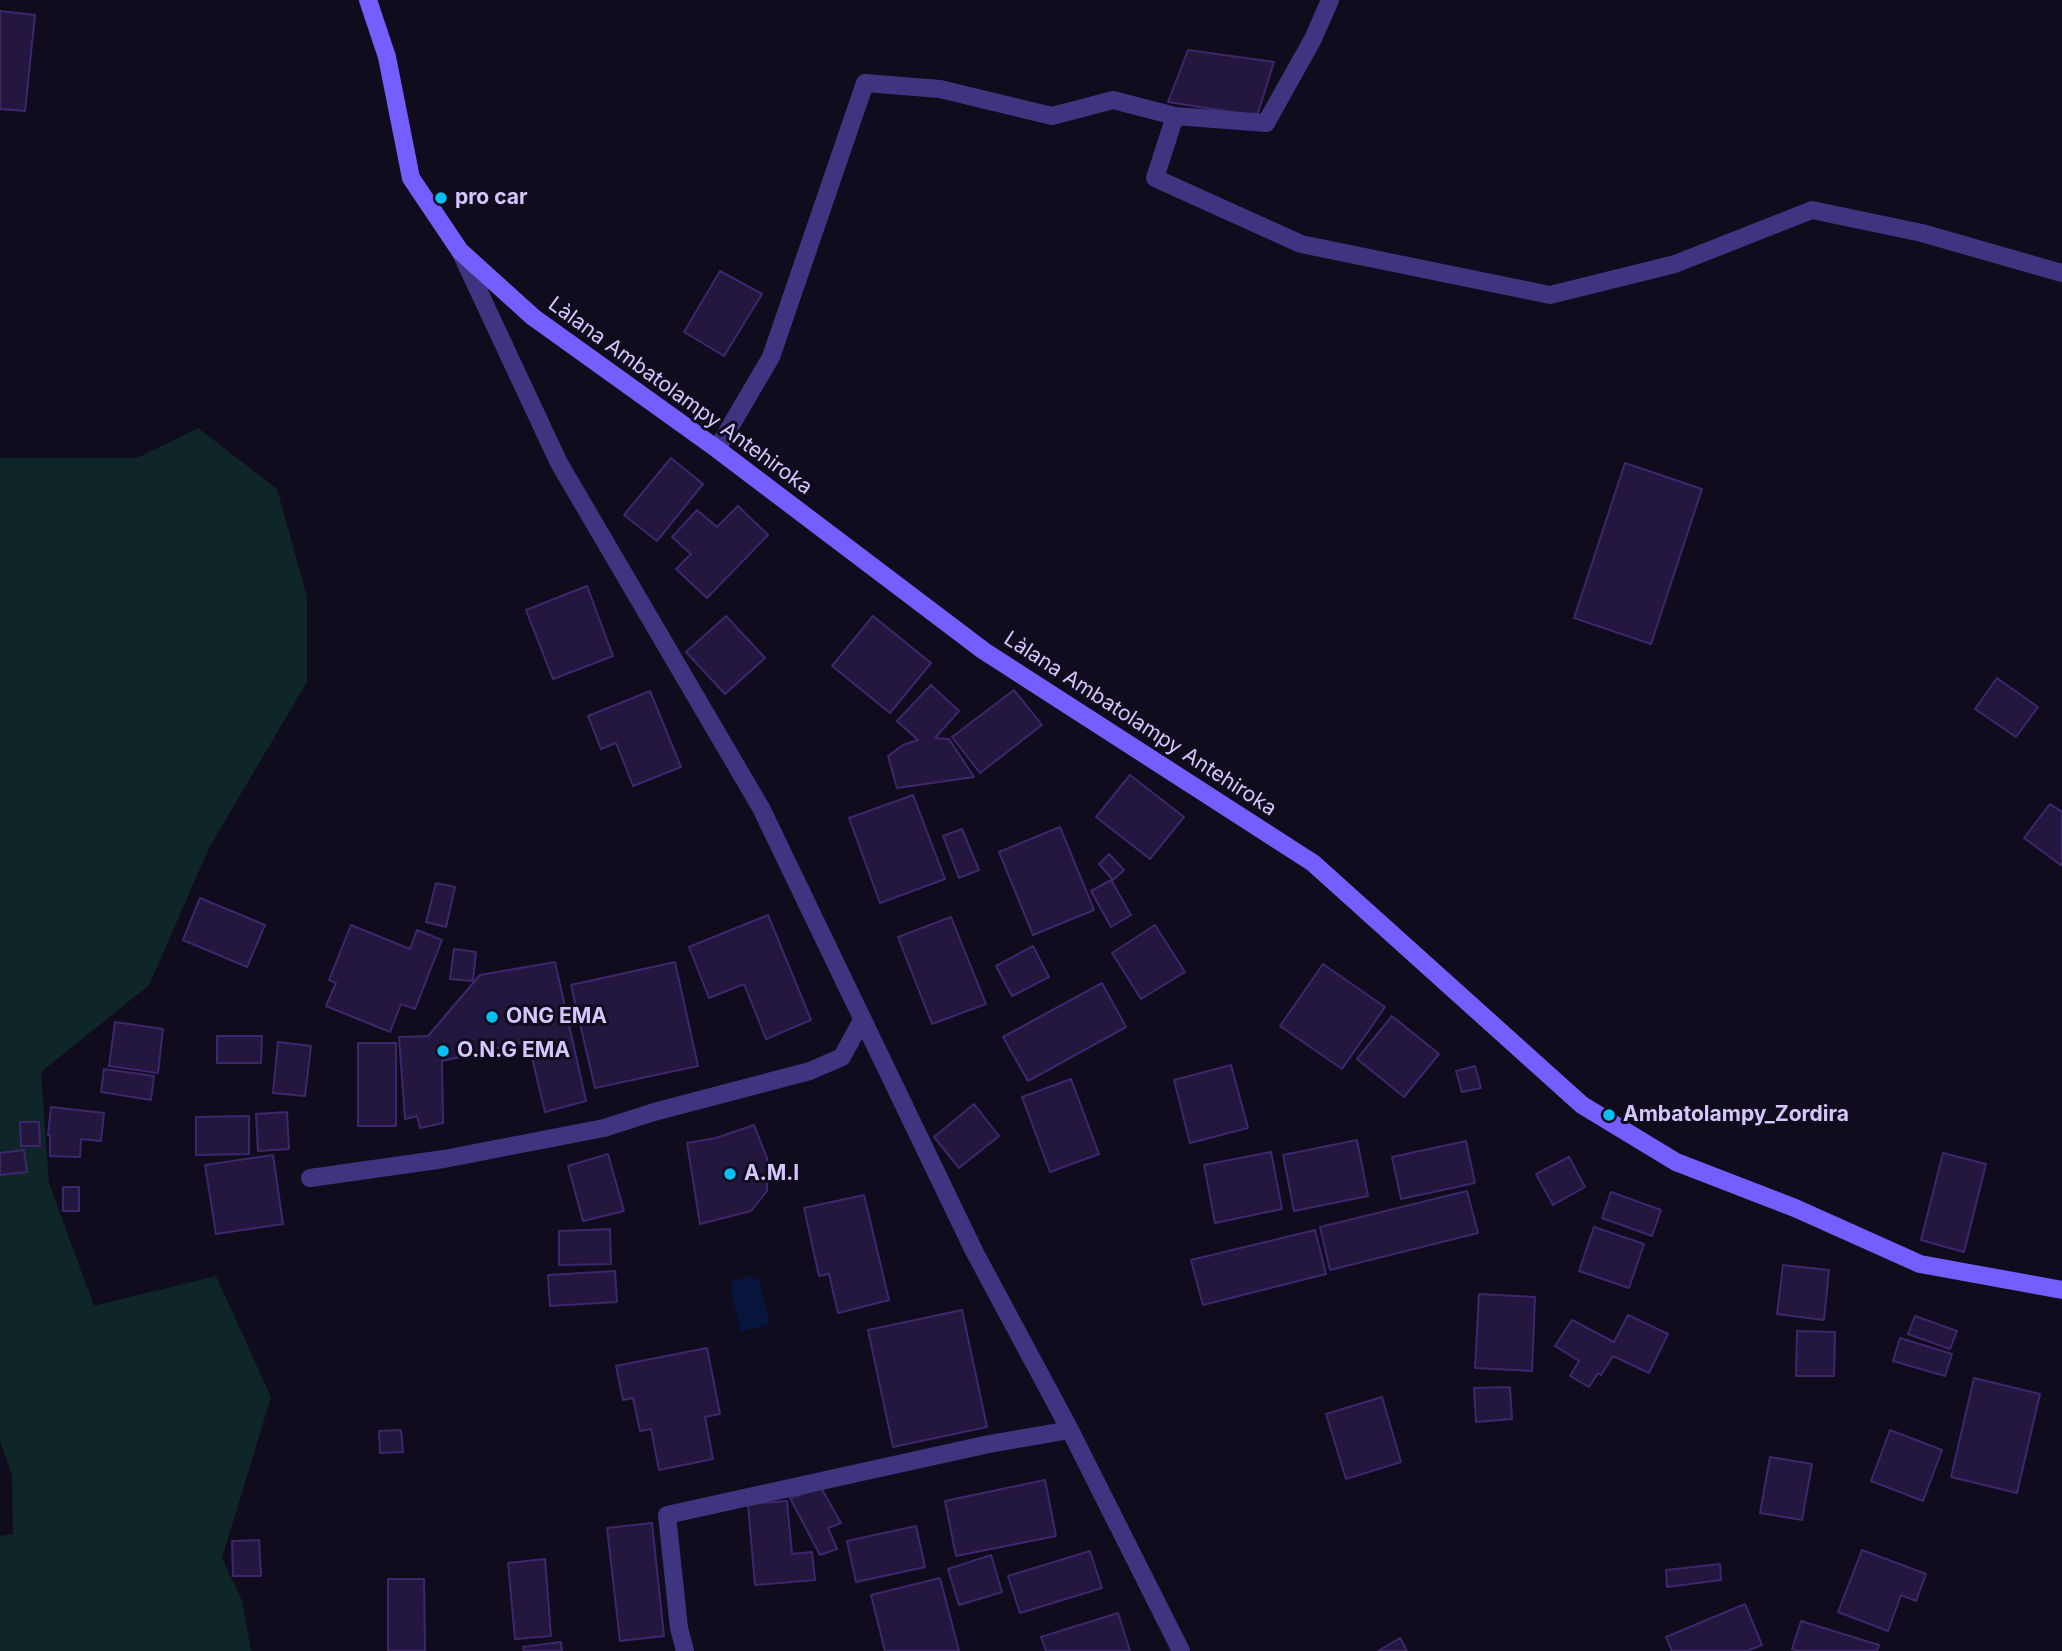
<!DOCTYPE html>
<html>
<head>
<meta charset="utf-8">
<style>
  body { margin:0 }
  canvas { display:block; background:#100b1d }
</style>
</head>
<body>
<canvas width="2062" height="1651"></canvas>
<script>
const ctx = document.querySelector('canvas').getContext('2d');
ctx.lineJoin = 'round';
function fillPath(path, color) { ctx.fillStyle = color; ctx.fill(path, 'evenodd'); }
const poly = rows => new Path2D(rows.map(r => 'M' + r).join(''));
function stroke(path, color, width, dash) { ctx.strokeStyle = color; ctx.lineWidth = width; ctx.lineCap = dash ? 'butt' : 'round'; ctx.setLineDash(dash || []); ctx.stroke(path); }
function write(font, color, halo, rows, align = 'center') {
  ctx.font = font + ' Inter,sans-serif'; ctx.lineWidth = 6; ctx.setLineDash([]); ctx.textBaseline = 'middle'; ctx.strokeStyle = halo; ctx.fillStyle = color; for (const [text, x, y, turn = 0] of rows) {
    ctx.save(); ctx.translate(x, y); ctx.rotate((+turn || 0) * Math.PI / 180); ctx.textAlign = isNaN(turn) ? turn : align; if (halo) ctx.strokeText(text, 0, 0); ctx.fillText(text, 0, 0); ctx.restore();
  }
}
const green = poly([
  [198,428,277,489,307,597,307,682,210,846,149,985,41,1072,49,1183,94,1306,216,1276,271,1397,222,1558,242,1601,251,1651,0,1651,0,1536,13,1534,12,1475,0,1441,0,458,137,458]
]);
const water = poly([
  [749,1276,759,1280,770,1324,741,1332,730,1288,734,1280]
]);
const building = poly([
  [0,11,35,15,25,111,0,109,0,11],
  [1188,50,1274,62,1257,116,1168,102,1188,50],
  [720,271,762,294,724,356,684,332,720,271],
  [671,458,703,484,657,541,624,515,671,458],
  [1625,463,1702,489,1651,644,1574,618,1625,463],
  [738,506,768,535,707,598,676,569,691,554,672,537,697,510,717,527,738,506],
  [587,586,613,656,553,679,526,610,587,586],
  [726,616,765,658,725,694,686,652,726,616],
  [873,616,931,663,890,713,832,666,873,616],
  [1997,678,2038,707,2016,737,1975,709,1997,678],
  [931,685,959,711,935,738,949,739,974,777,897,788,888,756,903,745,918,740,897,721,931,685],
  [1014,690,1042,725,980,773,952,737,1014,690],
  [650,691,681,767,633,786,616,743,601,749,588,716,650,691],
  [1130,775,1184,817,1150,859,1096,817,1130,775],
  [913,795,945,879,880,903,849,818,913,795],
  [2050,804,2062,812,2062,866,2024,838,2050,804],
  [1060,827,1094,910,1033,935,999,852,1060,827],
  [962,829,979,870,959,878,943,836,962,829],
  [1109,854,1124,870,1113,880,1099,864,1109,854],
  [1111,880,1131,915,1111,927,1091,891,1111,880],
  [436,883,455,887,446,927,426,922,436,883],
  [200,898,265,925,247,967,183,940,200,898],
  [768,915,811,1020,766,1039,744,984,709,998,689,947,768,915],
  [951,917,986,1004,932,1024,898,937,951,917],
  [351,925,410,949,417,930,442,940,415,1009,401,1004,390,1032,326,1006,336,983,329,980,351,925],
  [1155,925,1185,972,1141,999,1112,953,1155,925],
  [1033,946,1049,977,1012,996,996,966,1033,946],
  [454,949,476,952,473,981,450,979,454,949],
  [555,962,586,1101,545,1112,528,1041,442,1061,443,1123,420,1128,417,1116,405,1119,399,1037,428,1036,480,975,555,962],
  [675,962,698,1066,595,1088,571,985,675,962],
  [1323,964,1385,1007,1342,1069,1280,1026,1323,964],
  [1102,983,1126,1027,1028,1081,1003,1037,1102,983],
  [1392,1016,1439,1054,1404,1097,1357,1059,1392,1016],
  [115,1022,163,1029,158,1073,109,1066,115,1022],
  [217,1036,262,1036,261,1063,217,1063,217,1036],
  [278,1042,311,1046,305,1096,273,1093,278,1042],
  [358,1043,396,1043,396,1126,358,1126,358,1043],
  [1231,1065,1248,1128,1190,1143,1174,1080,1231,1065],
  [1475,1066,1481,1088,1462,1092,1456,1071,1475,1066],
  [104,1069,154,1076,151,1100,101,1092,104,1069],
  [1071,1079,1099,1154,1050,1172,1022,1097,1071,1079],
  [974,1104,999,1136,959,1168,934,1137,974,1104],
  [51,1107,104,1113,101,1141,81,1139,80,1157,50,1156,50,1135,48,1135,51,1107],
  [287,1112,289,1149,258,1151,256,1114,287,1112],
  [249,1116,249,1154,196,1155,196,1117,249,1116],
  [20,1122,39,1122,40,1146,21,1146,20,1122],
  [754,1125,767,1158,767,1191,751,1211,700,1224,687,1143,716,1138,754,1125],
  [1357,1140,1368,1196,1294,1211,1283,1155,1357,1140],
  [1466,1141,1475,1183,1401,1199,1392,1157,1466,1141],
  [24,1150,27,1172,0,1175,0,1153,24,1150],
  [1271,1152,1282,1209,1215,1223,1204,1165,1271,1152],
  [1943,1153,1986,1164,1964,1252,1921,1240,1943,1153],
  [608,1154,624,1211,583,1221,568,1166,608,1154],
  [273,1155,283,1224,216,1234,205,1165,273,1155],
  [1569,1157,1585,1187,1553,1205,1536,1174,1569,1157],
  [63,1187,79,1187,79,1211,63,1211,63,1187],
  [1467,1191,1478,1233,1330,1270,1320,1227,1467,1191],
  [1611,1192,1661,1210,1652,1236,1602,1218,1611,1192],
  [864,1195,889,1300,838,1313,829,1274,819,1276,804,1208,864,1195],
  [1594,1227,1644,1244,1629,1288,1579,1271,1594,1227],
  [610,1229,611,1264,559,1265,559,1231,610,1229],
  [1315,1230,1326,1274,1203,1305,1191,1260,1315,1230],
  [1783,1265,1829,1270,1824,1320,1777,1314,1783,1265],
  [615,1271,617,1302,550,1306,548,1275,615,1271],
  [1479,1294,1535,1297,1532,1371,1475,1368,1479,1294],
  [962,1310,987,1427,893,1447,868,1330,962,1310],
  [1628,1315,1668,1334,1649,1373,1613,1356,1601,1375,1598,1373,1589,1387,1570,1376,1579,1361,1555,1346,1572,1320,1614,1342,1628,1315],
  [1915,1316,1957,1331,1950,1349,1908,1334,1915,1316],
  [1797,1331,1835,1332,1834,1376,1796,1376,1797,1331],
  [1900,1338,1952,1354,1945,1376,1893,1361,1900,1338],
  [707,1348,720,1414,705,1417,713,1459,659,1470,651,1429,640,1431,633,1398,623,1400,616,1366,707,1348],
  [1974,1378,2040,1394,2017,1493,1951,1477,1974,1378],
  [1510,1387,1512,1419,1476,1422,1474,1388,1510,1387],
  [1382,1397,1401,1462,1346,1479,1326,1414,1382,1397],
  [401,1430,403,1452,380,1453,379,1431,401,1430],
  [1890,1430,1942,1450,1923,1501,1871,1481,1890,1430],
  [1770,1457,1812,1464,1802,1520,1760,1513,1770,1457],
  [1045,1480,1056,1536,956,1556,945,1501,1045,1480],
  [821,1488,841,1523,828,1528,837,1549,820,1555,790,1498,821,1488],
  [787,1501,792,1554,812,1552,815,1580,755,1585,748,1504,787,1501],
  [652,1523,664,1636,620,1641,607,1528,652,1523],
  [916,1526,925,1567,856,1582,847,1541,916,1526],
  [259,1540,261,1576,233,1576,232,1541,259,1540],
  [1862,1550,1926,1574,1916,1601,1901,1595,1888,1631,1838,1612,1862,1550],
  [1090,1551,1102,1588,1020,1613,1008,1576,1090,1551],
  [991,1555,1002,1592,959,1605,948,1569,991,1555],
  [545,1559,551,1636,515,1639,508,1563,545,1559],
  [1720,1564,1721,1580,1667,1587,1666,1570,1720,1564],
  [940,1578,959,1651,885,1651,871,1595,940,1578],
  [388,1579,424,1579,425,1651,388,1651,388,1579],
  [1745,1604,1762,1645,1747,1651,1672,1651,1666,1637,1745,1604],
  [1118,1613,1130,1651,1046,1651,1041,1637,1118,1613],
  [1801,1621,1879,1645,1877,1651,1800,1651,1792,1649,1801,1621],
  [1400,1638,1407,1651,1378,1651,1400,1638],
  [561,1642,562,1651,524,1651,523,1647,561,1642]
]);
const street = poly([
  [1330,0,1313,39,1266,123,1175,116,1155,178,1301,244,1550,295,1675,264,1812,210,1922,233,2062,273],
  [460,251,559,463,761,808,974,1251,1070,1430,1181,1651],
  [717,449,771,357,865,83,940,89,1052,116,1113,100,1175,116],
  [310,1178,444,1159,604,1128,654,1112,810,1071,842,1057,862,1020],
  [685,1651,679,1628,667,1515,989,1444,1070,1430]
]);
const secondary = poly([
  [368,0,387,57,411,178,460,251,533,317,717,449,984,651,1313,863,1582,1105,1676,1162,1795,1208,1920,1264,2062,1290]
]);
const markers = [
  [441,198,7,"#00bff2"],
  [492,1017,7,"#00bff2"],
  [443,1051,7,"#00bff2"],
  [1609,1115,7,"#00bff2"],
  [730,1174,7,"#00bff2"]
];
const poiNames = [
  ["pro car",455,198],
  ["ONG EMA",506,1017],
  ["O.N.G EMA",457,1051],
  ["Ambatolampy_Zordira",1623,1115],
  ["A.M.I",744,1174]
];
const streetNames = [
  ["Làlana Ambatolampy Antehiroka",680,396,36],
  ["Làlana Ambatolampy Antehiroka",1140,724,33]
];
fillPath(green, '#0e2628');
fillPath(water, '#07143b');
fillPath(building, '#23163f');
stroke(building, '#3d276c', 2);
stroke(street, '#3f347f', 18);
stroke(secondary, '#745eff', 18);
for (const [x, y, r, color] of markers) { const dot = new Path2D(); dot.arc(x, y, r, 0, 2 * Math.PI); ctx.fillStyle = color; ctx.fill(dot); stroke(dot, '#100b1d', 2.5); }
write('bold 21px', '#d4c7ff', '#100b1d', poiNames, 'left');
write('21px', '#d4c7ff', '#100b1d', streetNames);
</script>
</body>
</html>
